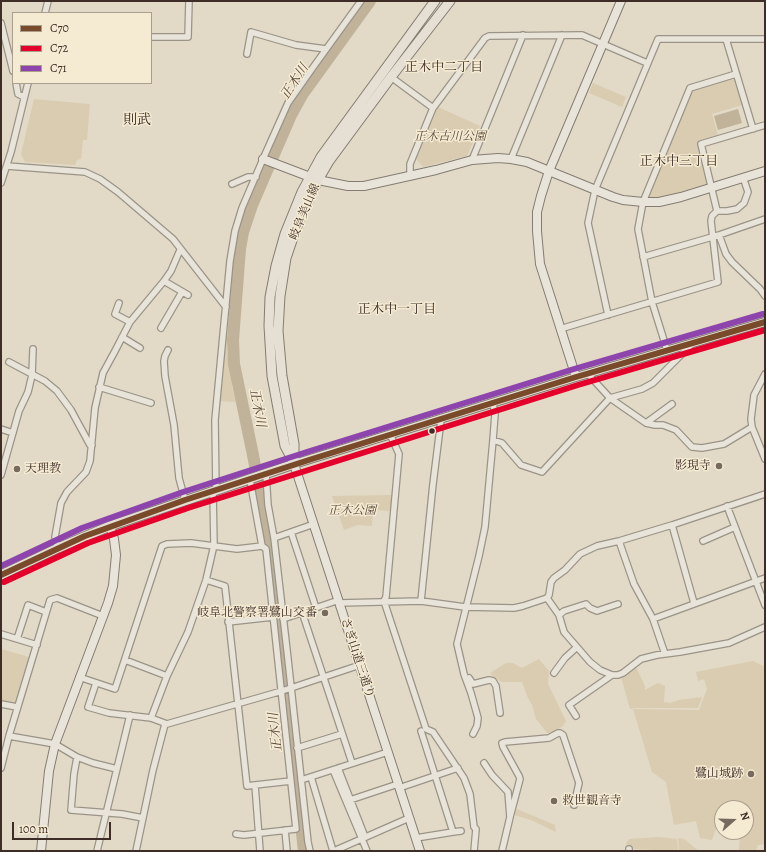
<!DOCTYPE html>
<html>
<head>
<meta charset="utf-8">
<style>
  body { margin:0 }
  #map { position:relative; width:766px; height:852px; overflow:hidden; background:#e2dac6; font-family:Alegreya,serif }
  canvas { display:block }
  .frame { position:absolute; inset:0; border:2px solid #3d2d26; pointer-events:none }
  .legend { position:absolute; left:12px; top:12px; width:140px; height:72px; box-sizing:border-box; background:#f5ead2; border:1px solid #ab9e8d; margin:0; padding:5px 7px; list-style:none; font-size:12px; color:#3d2d26 }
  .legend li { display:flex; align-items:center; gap:8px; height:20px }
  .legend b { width:20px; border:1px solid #ab9e8d }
  .north { position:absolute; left:714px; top:800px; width:40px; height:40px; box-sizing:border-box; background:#f5ead2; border:1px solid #ab9e8d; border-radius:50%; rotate:70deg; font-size:11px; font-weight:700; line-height:16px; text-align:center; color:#3d2d26 }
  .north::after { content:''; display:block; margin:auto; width:14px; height:18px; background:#776a5e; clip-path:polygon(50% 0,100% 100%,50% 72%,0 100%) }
  .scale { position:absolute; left:12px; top:822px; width:99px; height:18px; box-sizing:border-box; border:2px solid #3d2d26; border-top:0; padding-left:5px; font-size:12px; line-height:14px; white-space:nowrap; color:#3d2d26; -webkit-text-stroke:3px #f5ead2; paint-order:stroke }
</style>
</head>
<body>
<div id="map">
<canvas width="766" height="852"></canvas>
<div class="frame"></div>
<ul class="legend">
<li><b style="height:5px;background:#7a4b2a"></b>C70</li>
<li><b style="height:5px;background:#e4002b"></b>C72</li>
<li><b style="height:5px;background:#8e44ad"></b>C71</li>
</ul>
<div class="north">N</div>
<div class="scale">100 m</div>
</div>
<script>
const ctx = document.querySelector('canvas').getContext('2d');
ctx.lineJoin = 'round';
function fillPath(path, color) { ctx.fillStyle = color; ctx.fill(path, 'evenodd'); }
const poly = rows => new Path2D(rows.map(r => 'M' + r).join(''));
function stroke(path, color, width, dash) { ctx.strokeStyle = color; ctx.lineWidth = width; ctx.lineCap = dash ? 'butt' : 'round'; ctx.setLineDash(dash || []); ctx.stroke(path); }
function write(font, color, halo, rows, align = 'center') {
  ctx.font = font + ' Alegreya,"Noto Serif JP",serif'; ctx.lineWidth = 3; ctx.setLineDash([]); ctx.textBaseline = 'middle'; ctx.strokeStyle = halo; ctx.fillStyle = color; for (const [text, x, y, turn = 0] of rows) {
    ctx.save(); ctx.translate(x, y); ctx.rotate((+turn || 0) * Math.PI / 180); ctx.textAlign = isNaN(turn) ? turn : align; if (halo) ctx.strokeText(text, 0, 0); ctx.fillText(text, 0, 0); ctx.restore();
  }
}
const green = poly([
  [731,79,734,80,742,105,712,114,718,135,698,141,707,183,706,185,680,193,661,197,650,198,648,196,692,92,694,90],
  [593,83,626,97,622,107,589,93],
  [34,99,90,104,87,140,83,140,81,159,77,160,75,165,25,162,21,154],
  [438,107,480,126,467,156,423,167,416,159],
  [225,327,227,328,227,353,233,382,232,387,236,402,219,401],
  [392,495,391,511,373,510,372,526,358,525,344,530,332,496],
  [1,649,29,657,16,702,13,704,1,701],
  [539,659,549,671,548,684,566,721,563,726,552,733,547,733,536,719,532,705,527,696,522,682,502,682,496,679,490,673,506,663,513,663,522,668],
  [753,661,765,667,765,844,758,845,756,851,739,851,740,832,746,832,746,808,722,808,722,824,717,825,712,840,700,838,696,821,674,825,666,782,652,772,633,709,699,710,707,689,704,679,698,681,696,672],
  [636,667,645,686,645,690,658,683,665,686,664,702,670,703,679,700,702,697,698,708,635,708,630,709,621,677],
  [517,809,555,825,556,832,531,820,514,815],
  [659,837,677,839,678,851,634,849,626,844,629,839],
  [678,838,684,839,699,851,679,851]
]);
const water = poly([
  [738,109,742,123,718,130,714,116]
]);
const river = poly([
  [304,851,269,542,253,455,234,364,233,340,240,249,243,232,252,205,291,115,302,95,370,1]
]);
const street = poly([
  [45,13,48,1],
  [1,23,13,71],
  [151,37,188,37,189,1],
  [726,39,753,129],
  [247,54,251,32,296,45,326,49],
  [391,77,433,108],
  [16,83,18,94,24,97],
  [511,159,562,35],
  [472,160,523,35],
  [7,166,85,172,100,179,118,192,173,239,226,307],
  [410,176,410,164,433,108,485,38,489,36,582,35,647,63],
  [1,183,11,152,28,83],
  [232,184,248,177,256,177],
  [717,211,701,144,765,125],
  [717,211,727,211,737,209,744,203,748,192,743,177],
  [719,235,726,254,732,262,760,289,765,296],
  [643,257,719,235,765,219],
  [164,281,188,295],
  [119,303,115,314,130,322],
  [608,315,588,223,595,190,658,39,765,39],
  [161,328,182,292],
  [560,329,718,282,711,221,712,216,717,211],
  [122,337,140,348],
  [168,350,165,356,164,361,165,376,174,425,179,478,185,500],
  [667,350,652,302,638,229,643,202,690,88,736,74],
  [9,362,45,381,57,391,71,410,90,445,92,445],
  [588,374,610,398,646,423,655,425,663,425,676,430,692,447,702,448,724,444,752,427],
  [765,374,754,395,751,419,752,427,765,459],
  [99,387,151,403],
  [646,423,672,404],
  [1,429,13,433],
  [390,434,399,454,386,597,384,601,426,729,433,732,464,778,470,794,474,827,476,829,474,851],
  [493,440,502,443,521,465,542,472,610,398,642,389,653,383,692,344],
  [266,474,268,505,274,538,287,650,308,842,310,851],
  [1,475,19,411,28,392,32,375,33,349],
  [216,491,215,420,230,261,235,231,242,208,263,159,288,103,314,66,361,1],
  [727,506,765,605],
  [672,525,694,603],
  [291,532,316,608],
  [274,538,314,524],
  [619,541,634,584,653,619,665,654],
  [703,541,735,527],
  [58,548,55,537,61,503,67,492,86,472,90,461,95,408,103,373,115,351,130,322,164,281,171,271,180,250],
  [206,580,225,586,247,786,255,785,260,851],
  [547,598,559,615,564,632,590,662,600,670,612,675,618,675,623,673,641,659,657,655,680,652,729,643,765,627],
  [421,601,433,484,441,420],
  [339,603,421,601,465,607,514,608,523,606,547,598,549,595,551,582,554,578,565,570,580,554,597,546,619,541,672,525,765,494],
  [302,612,352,763],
  [559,615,564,611,586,604,590,608,597,611,618,604],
  [283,619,339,600],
  [653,619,765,578],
  [228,622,273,617],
  [1,634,37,645],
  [17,639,28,605,46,612],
  [125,660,167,676],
  [554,673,565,658,577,647],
  [79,677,115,689,162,546,167,544,191,543,237,549,262,546],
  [469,678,473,684,489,680,493,681,496,686,500,713],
  [96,683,88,707,109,713,151,718,167,724,282,691,360,665],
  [1,704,17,707],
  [576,716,569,705,612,675],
  [151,718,167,676,188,632,206,580,214,545,213,492],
  [473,734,477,726,478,718,471,693,464,674,457,644,479,556,485,527,493,440,495,414,493,404],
  [9,736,55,744,77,757,93,763,117,769],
  [297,748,342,734],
  [77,757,74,774,71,810,122,814,143,818],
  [484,763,492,775,508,792,510,817,502,851],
  [1,768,9,736,50,600,57,598,103,616],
  [338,768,365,837],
  [333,770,367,851],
  [311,777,333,851],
  [301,780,388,752],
  [255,785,291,781],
  [399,788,458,768],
  [350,800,398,784],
  [510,817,520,779,519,776,503,747,502,743,505,742,549,738,558,733,560,733,563,735,579,783,574,805],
  [285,830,287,851],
  [453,832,461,831],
  [236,834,244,835,296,829,266,549,262,546,250,480],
  [416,838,453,832,421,731],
  [629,849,629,851],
  [97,851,130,715],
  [136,851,153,770,165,724],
  [334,851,409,818]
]);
const secondary = poly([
  [263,159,318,180,348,186,364,186,436,170,472,160,498,158,511,159,527,162,613,197,623,200,643,202,659,202,681,197,765,171],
  [576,377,540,264,537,231,537,212,541,196,549,171,621,1],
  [41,851,49,771,55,744,108,603,113,586,116,555,114,539,110,526],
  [420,851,294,464,576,377,765,322]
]);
const primary = poly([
  [293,461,285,446,272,376,269,326,270,297,276,266,285,234,302,192,321,157,435,1],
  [294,464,294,444,282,376,278,331,280,296,286,258,300,217,318,180,329,161,391,77,450,1],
  [1,575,58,548,110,526,294,464]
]);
const bus1 = poly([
  [1,575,85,536,185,500,312,459,576,377,765,322]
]);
const bus2 = poly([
  [4,582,88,543,188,508,578,385,765,330]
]);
const bus3 = poly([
  [1,566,82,528,183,492,310,451,574,369,763,314]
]);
const markers = [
  [432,431,3.5,"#3d2d26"],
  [719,466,4,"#776a5e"],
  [17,469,4,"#776a5e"],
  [325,613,4,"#776a5e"],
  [751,774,4,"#776a5e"],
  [554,801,4,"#776a5e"]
];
const parkNames = [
  ["正木古川公園",450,137],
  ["正木公園",352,511]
];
const streetNames = [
  ["岐阜美山線",305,212,-67],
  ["さぎ山道三通り",357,658,72]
];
const poiNames = [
  ["影現寺",711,466],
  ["天理教",25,469,"left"],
  ["岐阜北警察署鷺山交番",317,613],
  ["鷺山城跡",743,774],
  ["救世観音寺",562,801,"left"]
];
const neighbourhoodNames = [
  ["正木中二丁目",444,68],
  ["正木中三丁目",679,162],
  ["正木中一丁目",397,310]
];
const waterNames = [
  ["正木川",295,82,-57],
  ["正木川",257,408,79],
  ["正木川",276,732,-96]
];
const quarterNames = [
  ["則武",137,121]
];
fillPath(green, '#d9ccb1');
fillPath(water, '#c0b39a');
stroke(river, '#c0b39a', 12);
stroke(street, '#9a9488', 8);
stroke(secondary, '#837c72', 10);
stroke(primary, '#837c72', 11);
stroke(street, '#e9e4da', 5.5);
stroke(secondary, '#e9e4da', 8);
stroke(primary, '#e5dfd4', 9);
stroke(bus1, '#7a4b2a', 6);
stroke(bus2, '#e4002b', 6);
stroke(bus3, '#8e44ad', 6);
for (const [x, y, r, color] of markers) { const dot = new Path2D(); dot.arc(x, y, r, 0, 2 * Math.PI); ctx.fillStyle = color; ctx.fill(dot); stroke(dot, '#f5ead2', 1.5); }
write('italic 12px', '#5b4b3e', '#f5ead2', parkNames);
write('12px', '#3d2d26', '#f5ead2', streetNames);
write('12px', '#3d2d26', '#f5ead2', poiNames, 'right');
write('13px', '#3d2d26', '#f5ead2', neighbourhoodNames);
write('italic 13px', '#5a4a3e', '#f5ead2', waterNames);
write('14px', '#3d2d26', '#f5ead2', quarterNames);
</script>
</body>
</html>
